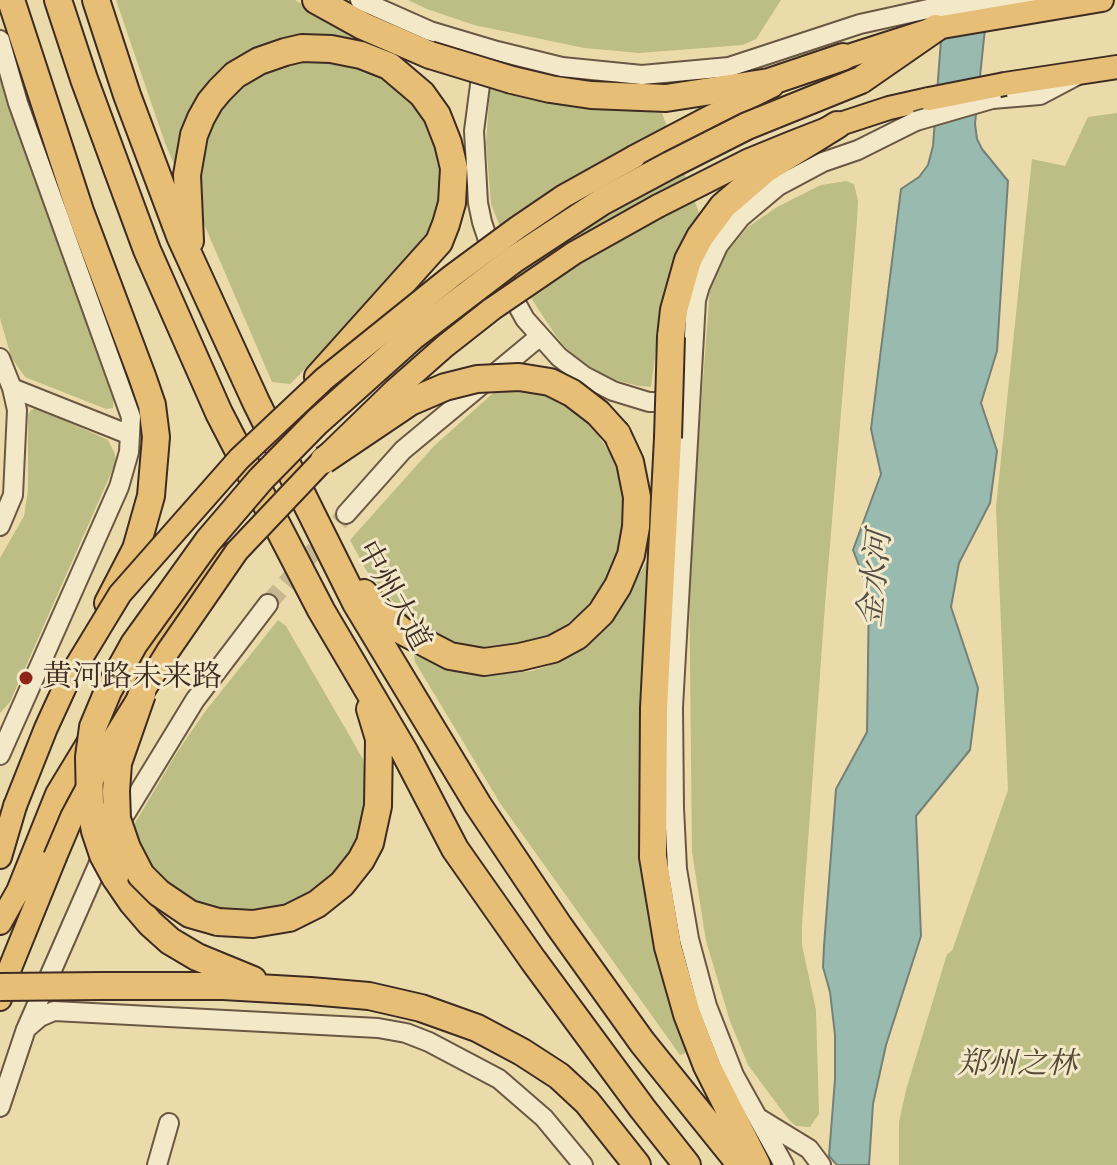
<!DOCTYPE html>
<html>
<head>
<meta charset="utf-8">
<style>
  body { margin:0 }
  canvas { display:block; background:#ecdbaa }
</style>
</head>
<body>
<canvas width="1117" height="1165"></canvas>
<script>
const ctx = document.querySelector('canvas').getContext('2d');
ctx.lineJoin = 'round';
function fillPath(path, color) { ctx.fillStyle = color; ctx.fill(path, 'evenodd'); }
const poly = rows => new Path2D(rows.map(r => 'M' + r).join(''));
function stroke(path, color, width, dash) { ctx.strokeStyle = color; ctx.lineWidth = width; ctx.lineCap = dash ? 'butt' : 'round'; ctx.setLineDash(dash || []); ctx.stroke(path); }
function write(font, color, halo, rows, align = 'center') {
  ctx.font = font + ' "EB Garamond","Noto Serif SC",serif'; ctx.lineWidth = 6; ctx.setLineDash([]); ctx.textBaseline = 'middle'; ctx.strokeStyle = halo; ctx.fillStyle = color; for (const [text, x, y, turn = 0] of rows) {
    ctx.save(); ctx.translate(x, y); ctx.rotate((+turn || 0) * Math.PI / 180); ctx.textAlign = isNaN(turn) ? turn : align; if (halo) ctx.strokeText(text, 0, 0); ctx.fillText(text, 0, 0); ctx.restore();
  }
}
const green = poly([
  [116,0,295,0,373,43,315,35,288,38,264,46,238,57,218,72,196,98,182,127,174,164,165,143],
  [408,0,781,0,756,39,743,45,639,53,584,48,474,25,427,9],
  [314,60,352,63,380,76,404,95,417,110,429,130,436,149,442,175,436,222,418,256,290,384,272,382,198,210,198,157,219,106,256,74,295,62],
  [0,65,114,395,113,408,106,409,25,377,11,357,0,318],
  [490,87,593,108,662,113,699,213,683,240,661,313,651,387,639,386,608,378,573,356,556,336,531,298,515,264,491,204,486,143],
  [1117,113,1117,1165,899,1165,899,1122,906,1090,947,954,952,951,1008,790,996,507,1032,159,1065,166,1088,117],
  [846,181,854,184,858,201,857,221,825,605,802,925,802,945,816,1010,819,1114,810,1127,796,1126,789,1120,748,1065,730,1021,706,941,692,852,689,570,710,286,723,257,748,227,777,207,821,185],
  [501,386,530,389,564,402,588,419,618,466,623,490,623,529,621,545,610,572,595,597,577,616,557,632,546,637,502,648,486,648,443,639,413,624,366,570,350,540,434,446],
  [37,408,108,440,115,454,116,462,10,702,0,713,0,558,24,516,28,490,28,415,31,410],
  [647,561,639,769,643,874,657,950,686,1053,680,1055,500,803,415,662,414,655,452,671,484,676,532,671,548,666,578,648,605,626,619,610],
  [278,620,286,626,363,759,367,792,365,825,343,868,306,901,255,914,228,912,196,903,158,875,144,856,132,828,176,754,204,713]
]);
const water = poly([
  [944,0,988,0,975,124,977,139,982,149,1008,181,997,351,981,403,997,451,990,503,959,563,951,607,978,688,970,750,916,816,921,936,886,1045,873,1104,869,1165,837,1165,829,1156,835,1079,835,1035,830,992,823,967,824,946,836,789,867,732,869,591,853,550,881,474,871,429,901,189,919,177,928,165,933,146,944,0]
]);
const minorTunnel = poly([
  [268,604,346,514]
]);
const minor = poly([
  [360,0,430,31,497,51,562,67,642,75,729,67,860,24,928,9,1048,0],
  [0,40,18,103,131,417,129,452,119,487,0,755],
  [483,62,474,131,478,203,482,222,492,252,509,290,525,319,559,357,584,376,613,391,649,402,679,402],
  [992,99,1040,95,1076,76],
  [0,358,12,388,17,410,13,495,0,526],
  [12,388,130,435],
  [346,514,403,450,539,337],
  [118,826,195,700,268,604],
  [27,1027,105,849],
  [0,1107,26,1029,40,1017,54,1011,378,1028,406,1033,429,1042,499,1079,544,1118,583,1165],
  [760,1119,809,1149,821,1165],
  [157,1165,169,1123],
  [784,1165,734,1075,707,1006,689,939,677,869,674,808,673,707,696,300,700,286,718,246,741,217,778,186,823,162,858,150,916,121]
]);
const major = poly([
  [830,62,936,28,1102,0],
  [1005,84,1117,67],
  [634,157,710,117,772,86],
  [658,206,747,161,791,143,837,125,889,108,929,99],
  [110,709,194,582,234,553],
  [0,857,15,806],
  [0,923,18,891,57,794,91,738],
  [0,999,8,973,55,857]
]);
const highway = poly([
  [11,0,80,211,142,376,152,405,156,437,151,496,136,549,108,603],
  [58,0,84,79,147,250,219,413,321,610,404,751,455,849,533,960,642,1108,687,1165],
  [96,0,127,95,180,236,256,402,356,603,478,805,559,926,642,1042,741,1165],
  [316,0,363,26,430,55],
  [512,80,550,89,591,95,666,98,769,82,843,57],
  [861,80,936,28],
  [190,241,187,175,194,135,201,118,210,102,220,90,235,75,259,61,285,52,302,48,331,49,361,55,389,66,422,94,437,115,448,143,454,168,452,203,446,224,439,242,318,377],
  [671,337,674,310,688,260,700,237,723,206,766,169,837,125],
  [668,438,654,708,653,857,668,947,687,1014,707,1066,757,1165],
  [364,593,381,613,402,631,450,656,484,662,520,657,553,649,577,636,601,613,618,586,631,555,636,527,637,497,630,462,617,434],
  [115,877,132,902,150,923,170,941,197,957,253,980],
  [218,922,253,924,289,918,317,904,342,884,361,860,370,843,378,806,379,739,370,709],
  [102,986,223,986,310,991,369,996,421,1008,477,1028,522,1052,559,1076,587,1102,637,1165]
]);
const minorBridge = poly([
  [916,121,992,99]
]);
const majorBridge = poly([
  [929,99,1005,84],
  [15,806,46,728,69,678,120,594,239,459,324,379,452,276,517,228,564,196,634,157],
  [55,857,72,817,116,735,168,651,237,551,328,455,395,390,445,346,492,309,574,253,658,206]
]);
const highwayBridge = poly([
  [430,55,512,80],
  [668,438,671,337],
  [324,460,410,402,445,387,477,379,519,377,550,382,572,393,598,413,617,434],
  [142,694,118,763,116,791,117,819,127,848,141,875,159,893,190,914,218,922],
  [115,877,103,855,95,831,90,803,89,757,93,727,108,691,134,644,208,541,261,479,317,422,412,337,513,260,603,201,670,165,747,126,861,80],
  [0,987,102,986]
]);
const markers = [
  [26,678,8,"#8f2418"]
];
const streetNames = [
  ["中州大道",393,596,61]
];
const poiNames = [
  ["黄河路未来路",42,678]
];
const parkNames = [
  ["郑州之林",1017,1065]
];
const waterNames = [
  ["金水河",876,579,-84]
];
fillPath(green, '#bcbe85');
fillPath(water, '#99baaf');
stroke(water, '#758177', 2);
stroke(minorTunnel, '#c9b88f', 18, [18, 9]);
stroke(minor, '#6a5845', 22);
stroke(major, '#3e2c23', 26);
stroke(highway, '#3e2c23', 30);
stroke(minor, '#f3e8c8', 18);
stroke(major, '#e6be75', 22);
stroke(highway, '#e6be75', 26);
stroke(minorBridge, '#6a5845', 22, []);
stroke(majorBridge, '#3e2c23', 26, []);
stroke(highwayBridge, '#3e2c23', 30, []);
stroke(minorBridge, '#f3e8c8', 18);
stroke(majorBridge, '#e6be75', 22);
stroke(highwayBridge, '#e6be75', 26);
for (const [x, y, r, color] of markers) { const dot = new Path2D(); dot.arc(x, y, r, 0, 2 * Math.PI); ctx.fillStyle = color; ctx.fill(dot); stroke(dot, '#f3e8c8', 3); }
write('30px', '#3e2c23', '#f3e8c8', streetNames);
write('30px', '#3e2c23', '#f3e8c8', poiNames, 'left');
write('italic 30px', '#574937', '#f3e8c8', parkNames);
write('italic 32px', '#555046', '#f3e8c8', waterNames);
</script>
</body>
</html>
